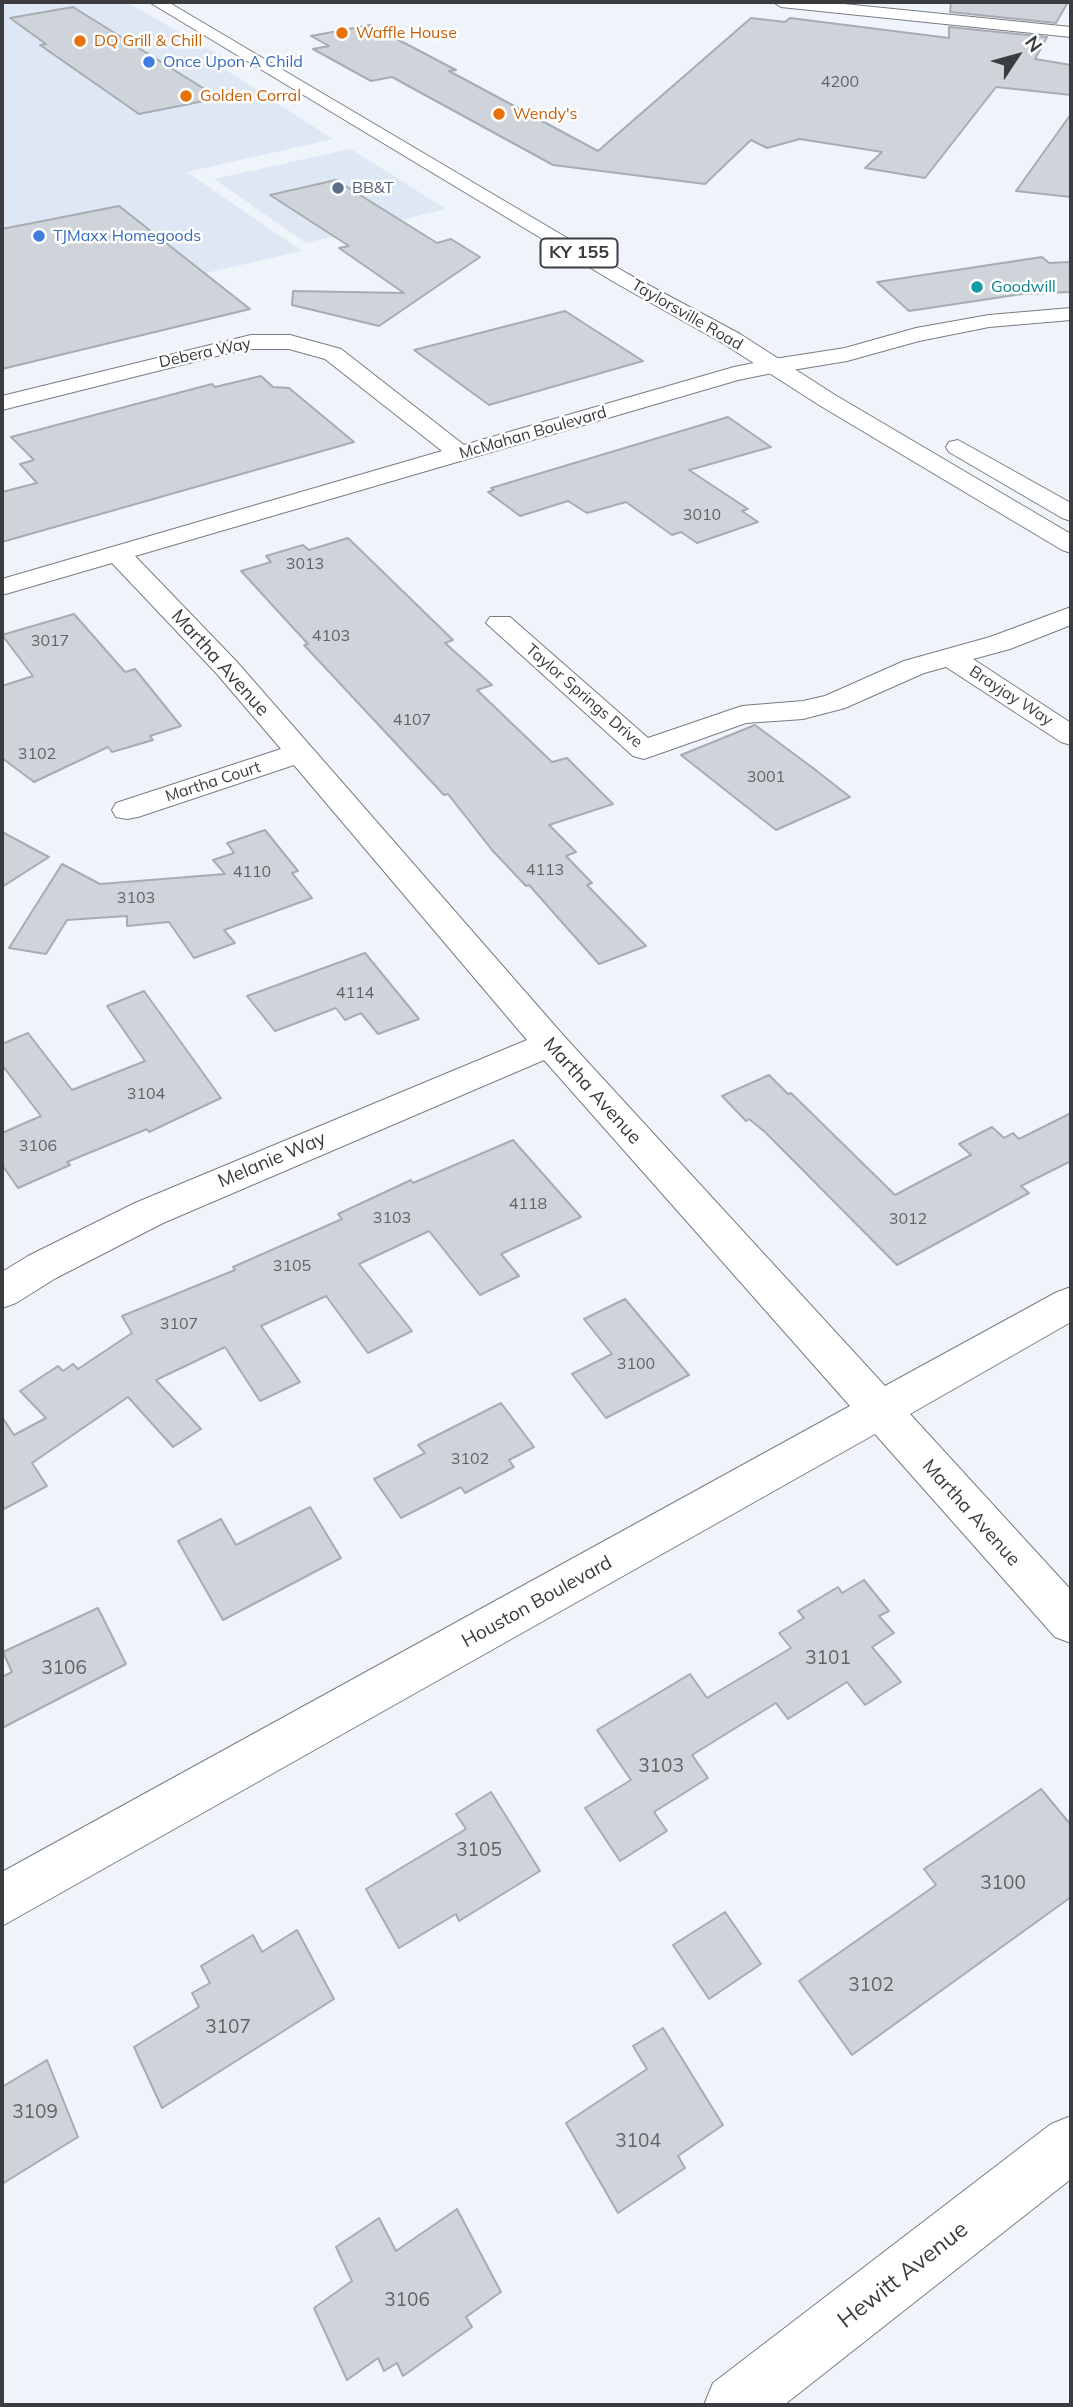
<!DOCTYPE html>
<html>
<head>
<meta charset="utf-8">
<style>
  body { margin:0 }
  #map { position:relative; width:1073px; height:2407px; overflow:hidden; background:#eff4fb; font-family:Mulish,sans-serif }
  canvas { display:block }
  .frame { position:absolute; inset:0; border:4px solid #3a3c3f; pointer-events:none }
  .north { position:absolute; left:982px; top:21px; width:70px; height:70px; -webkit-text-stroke:5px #fff; paint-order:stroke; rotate:54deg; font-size:19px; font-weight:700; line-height:28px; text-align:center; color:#3a3c3f }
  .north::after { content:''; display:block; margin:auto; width:24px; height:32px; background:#3a3c3f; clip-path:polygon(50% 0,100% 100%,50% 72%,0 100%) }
</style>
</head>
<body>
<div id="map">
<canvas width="1073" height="2407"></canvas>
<div class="frame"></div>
<div class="north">N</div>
</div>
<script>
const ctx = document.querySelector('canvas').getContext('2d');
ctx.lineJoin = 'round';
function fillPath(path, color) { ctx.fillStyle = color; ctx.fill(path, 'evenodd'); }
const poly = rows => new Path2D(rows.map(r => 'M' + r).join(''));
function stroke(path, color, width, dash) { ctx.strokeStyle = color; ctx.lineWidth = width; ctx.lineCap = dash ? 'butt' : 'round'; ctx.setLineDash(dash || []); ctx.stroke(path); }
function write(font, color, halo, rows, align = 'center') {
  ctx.font = font + ' Mulish,sans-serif'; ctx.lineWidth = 5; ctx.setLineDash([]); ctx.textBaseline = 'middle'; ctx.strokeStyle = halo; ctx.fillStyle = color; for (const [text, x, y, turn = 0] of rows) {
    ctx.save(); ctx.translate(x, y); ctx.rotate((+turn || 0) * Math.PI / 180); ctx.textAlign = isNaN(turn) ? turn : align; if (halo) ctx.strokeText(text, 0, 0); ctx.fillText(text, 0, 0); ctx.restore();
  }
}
const built = poly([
  [2,2,126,2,230,61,223,68,333,139,187,172,302,251,2,320],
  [351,149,446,209,306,243,214,179]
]);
const building = poly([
  [951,2,1068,2,1056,23,950,12,951,2],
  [73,7,219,98,139,114,40,45,46,44,10,18,73,7],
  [751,18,785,22,790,18,949,38,949,27,1047,37,1035,59,1071,65,1071,95,996,87,925,178,865,168,882,152,800,139,767,148,751,140,705,184,553,165,392,77,371,81,313,49,329,46,311,36,370,25,456,70,449,71,598,151,751,18],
  [1071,114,1071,197,1016,191,1071,114],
  [336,180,437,243,451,239,480,257,379,326,292,305,293,291,404,293,339,248,349,246,270,195,336,180],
  [119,206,250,309,2,369,2,229,119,206],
  [1042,257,1049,263,1071,262,1071,292,1022,294,909,311,877,282,1042,257],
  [565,311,643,361,489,405,414,350,565,311],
  [261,376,273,387,289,388,354,442,2,542,2,492,37,483,20,464,34,460,11,437,212,384,215,387,261,376],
  [728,417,771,447,689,470,748,509,742,511,758,522,697,543,681,532,672,535,626,502,587,513,568,501,520,516,488,492,494,490,491,488,728,417],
  [348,538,453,640,445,643,492,685,477,690,552,762,567,758,613,804,549,825,576,852,566,856,592,883,587,885,646,946,599,964,529,885,526,886,492,850,448,794,444,795,304,645,308,644,241,571,271,562,266,556,303,545,309,550,348,538],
  [74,614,125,672,135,669,181,726,150,736,153,740,112,752,108,747,34,782,2,758,2,686,33,676,2,635,74,614],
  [755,725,813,768,850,797,776,830,681,755,755,725],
  [265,830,298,871,292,873,312,898,224,930,235,943,194,958,169,922,127,926,127,916,67,920,46,954,9,948,62,864,100,884,225,874,213,860,234,853,227,843,265,830],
  [2,832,49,857,2,887,2,832],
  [365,953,419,1019,378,1034,361,1013,345,1020,336,1008,275,1031,247,996,365,953],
  [144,991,221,1098,149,1132,147,1129,67,1162,70,1165,18,1188,2,1165,2,1133,41,1116,2,1065,2,1044,28,1033,72,1090,145,1061,107,1006,144,991],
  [769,1075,788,1094,791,1093,895,1195,971,1155,959,1144,992,1127,1004,1138,1013,1133,1019,1139,1071,1113,1071,1161,1021,1186,1029,1193,897,1265,765,1132,749,1119,746,1121,722,1096,769,1075],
  [513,1140,581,1217,501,1254,519,1276,480,1295,429,1231,359,1264,412,1331,368,1353,326,1296,261,1326,300,1382,260,1401,225,1347,156,1380,201,1429,173,1447,128,1397,32,1463,47,1486,2,1510,2,1417,14,1435,46,1418,20,1391,58,1366,63,1371,73,1364,78,1369,132,1333,122,1316,235,1270,233,1267,342,1219,338,1214,411,1180,413,1183,513,1140],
  [625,1299,689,1375,606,1418,572,1374,612,1354,584,1319,625,1299],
  [501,1403,534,1447,509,1460,514,1467,465,1493,461,1487,401,1518,374,1479,425,1453,418,1445,501,1403],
  [310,1507,341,1558,223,1620,178,1541,221,1519,236,1545,310,1507],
  [864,1580,889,1611,879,1616,894,1633,872,1647,901,1682,865,1705,847,1682,788,1719,776,1703,692,1755,708,1778,654,1812,667,1831,620,1861,585,1808,631,1780,597,1730,690,1674,707,1698,791,1648,779,1633,804,1618,798,1611,838,1587,842,1593,864,1580],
  [98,1608,126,1664,2,1728,2,1677,12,1672,3,1652,98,1608],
  [1041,1789,1071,1825,1071,1897,852,2055,799,1981,936,1885,924,1869,1041,1789],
  [491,1792,540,1871,459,1921,456,1914,399,1948,366,1889,466,1829,456,1814,491,1792],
  [725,1912,761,1964,709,1999,673,1945,725,1912],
  [297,1930,334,1999,162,2108,134,2047,199,2007,192,1993,210,1983,201,1966,253,1935,262,1952,297,1930],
  [663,2028,723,2125,678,2156,685,2168,618,2213,566,2123,647,2069,633,2046,663,2028],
  [47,2060,78,2137,2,2184,2,2087,47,2060],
  [457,2209,501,2292,466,2317,472,2327,403,2376,397,2363,384,2371,378,2358,347,2380,314,2308,352,2281,336,2247,379,2218,396,2251,457,2209]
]);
const street = poly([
  [251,335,290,335,341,349,464,445,734,367,774,359,785,366,782,371,738,380,135,556,237,662,563,1035,885,1386,1057,1292,1071,1287,1071,1322,910,1414,1071,1590,1071,1643,1055,1637,875,1434,2,1926,2,1872,850,1406,544,1060,163,1223,56,1278,16,1303,2,1308,2,1272,28,1256,135,1203,527,1040,294,765,138,817,127,819,116,817,112,810,116,803,281,749,217,674,112,563,2,595,2,579,442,451,325,359,289,349,251,349,225,354,2,410,2,396,251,335],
  [1071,607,1071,625,1010,649,973,659,1071,723,1071,745,1061,742,946,667,924,673,845,708,803,719,746,723,644,759,633,756,486,623,490,617,510,617,648,738,742,706,803,701,825,696,904,661,990,637,1071,607],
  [1071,2116,1071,2179,784,2405,704,2405,713,2383,1051,2124,1071,2116]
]);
const secondary = poly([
  [773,2,824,2,1071,27,1071,37,781,7,773,2],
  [1071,308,1071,320,989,327,919,341,847,361,774,373,763,366,774,359,845,348,916,328,989,315,1071,308]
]);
const primary = poly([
  [149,2,168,2,628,274,740,334,835,395,1071,534,1071,553,1062,550,819,405,724,344,614,282,149,2],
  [958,440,1071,503,1071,521,1062,518,949,452,946,447,949,442,958,440]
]);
const markers = [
  [342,33,7,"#e8710a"],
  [80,41,7,"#e8710a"],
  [149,62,7,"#3f7fe0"],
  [186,96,7,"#e8710a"],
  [499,114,7,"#e8710a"],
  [338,188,7,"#5c6f8a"],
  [39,236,7,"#3f7fe0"],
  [977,287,7,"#0f9aa8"]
];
const farFoodnames = [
  ["Waffle House",356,33],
  ["DQ Grill & Chill",94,41],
  ["Golden Corral",200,96],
  ["Wendy's",513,114]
];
const farShopnames = [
  ["Once Upon A Child",163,62],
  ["TJMaxx Homegoods",53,236]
];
const numberNames = [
  ["4200",840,82],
  ["3010",702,515],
  ["3013",305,564],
  ["4103",331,636],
  ["3017",50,641],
  ["4107",412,720],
  ["3102",37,754],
  ["3001",766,777],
  ["4113",545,870],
  ["4110",252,872],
  ["3103",136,898],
  ["4114",355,993],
  ["3104",146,1094],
  ["3106",38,1146],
  ["4118",528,1204],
  ["3103",392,1218],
  ["3012",908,1219],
  ["3105",292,1266],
  ["3107",179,1324],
  ["3100",636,1364],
  ["3102",470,1459]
];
const farServicenames = [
  ["BB&T",352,188]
];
const farCulturenames = [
  ["Goodwill",991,287]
];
const farStreetnames = [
  ["Taylorsville Road",687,315,30],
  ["Debera Way",205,353,-12],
  ["McMahan Boulevard",533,433,-16],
  ["Taylor Springs Drive",584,696,41],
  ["Brayjay Way",1011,696,33],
  ["Martha Court",213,782,-18]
];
const shields = [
  [579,253,77]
];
const shieldNames = [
  ["KY 155",579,253]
];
const streetNames = [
  ["Martha Avenue",220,663,48],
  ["Martha Avenue",592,1091,48],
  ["Melanie Way",272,1160,-23],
  ["Martha Avenue",971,1513,48],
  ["Houston Boulevard",537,1602,-29]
];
const nearNumbernames = [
  ["3101",828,1658],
  ["3106",64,1668],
  ["3103",661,1766],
  ["3105",479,1850],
  ["3100",1003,1883],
  ["3102",871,1985],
  ["3107",228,2027],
  ["3109",35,2112],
  ["3104",638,2141],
  ["3106",407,2300]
];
const nearStreetnames = [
  ["Hewitt Avenue",903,2275,-38]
];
fillPath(built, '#dee8f4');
fillPath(building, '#cfd4da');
stroke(building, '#a7acb2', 2);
stroke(street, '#787d83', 2);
stroke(secondary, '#787d83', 2);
stroke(primary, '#787d83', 2);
fillPath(street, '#fff');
fillPath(secondary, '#fff');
fillPath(primary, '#fff');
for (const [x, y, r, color] of markers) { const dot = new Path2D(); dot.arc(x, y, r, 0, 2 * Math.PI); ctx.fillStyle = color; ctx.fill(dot); stroke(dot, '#fff', 2.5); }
write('16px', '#c56008', '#fff', farFoodnames, 'left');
write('16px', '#366cbe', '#fff', farShopnames, 'left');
write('16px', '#5f6266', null, numberNames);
write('16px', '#4e5e75', '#fff', farServicenames, 'left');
write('16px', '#0d838f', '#fff', farCulturenames, 'left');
write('16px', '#3a3c3f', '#fff', farStreetnames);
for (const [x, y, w] of shields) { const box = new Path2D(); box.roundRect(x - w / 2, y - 14.5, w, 29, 5); ctx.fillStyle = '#fff'; ctx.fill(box); stroke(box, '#3a3c3f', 2); }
write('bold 18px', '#3a3c3f', null, shieldNames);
write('19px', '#3a3c3f', '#fff', streetNames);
write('19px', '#5f6266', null, nearNumbernames);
write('23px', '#3a3c3f', '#fff', nearStreetnames);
</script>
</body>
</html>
